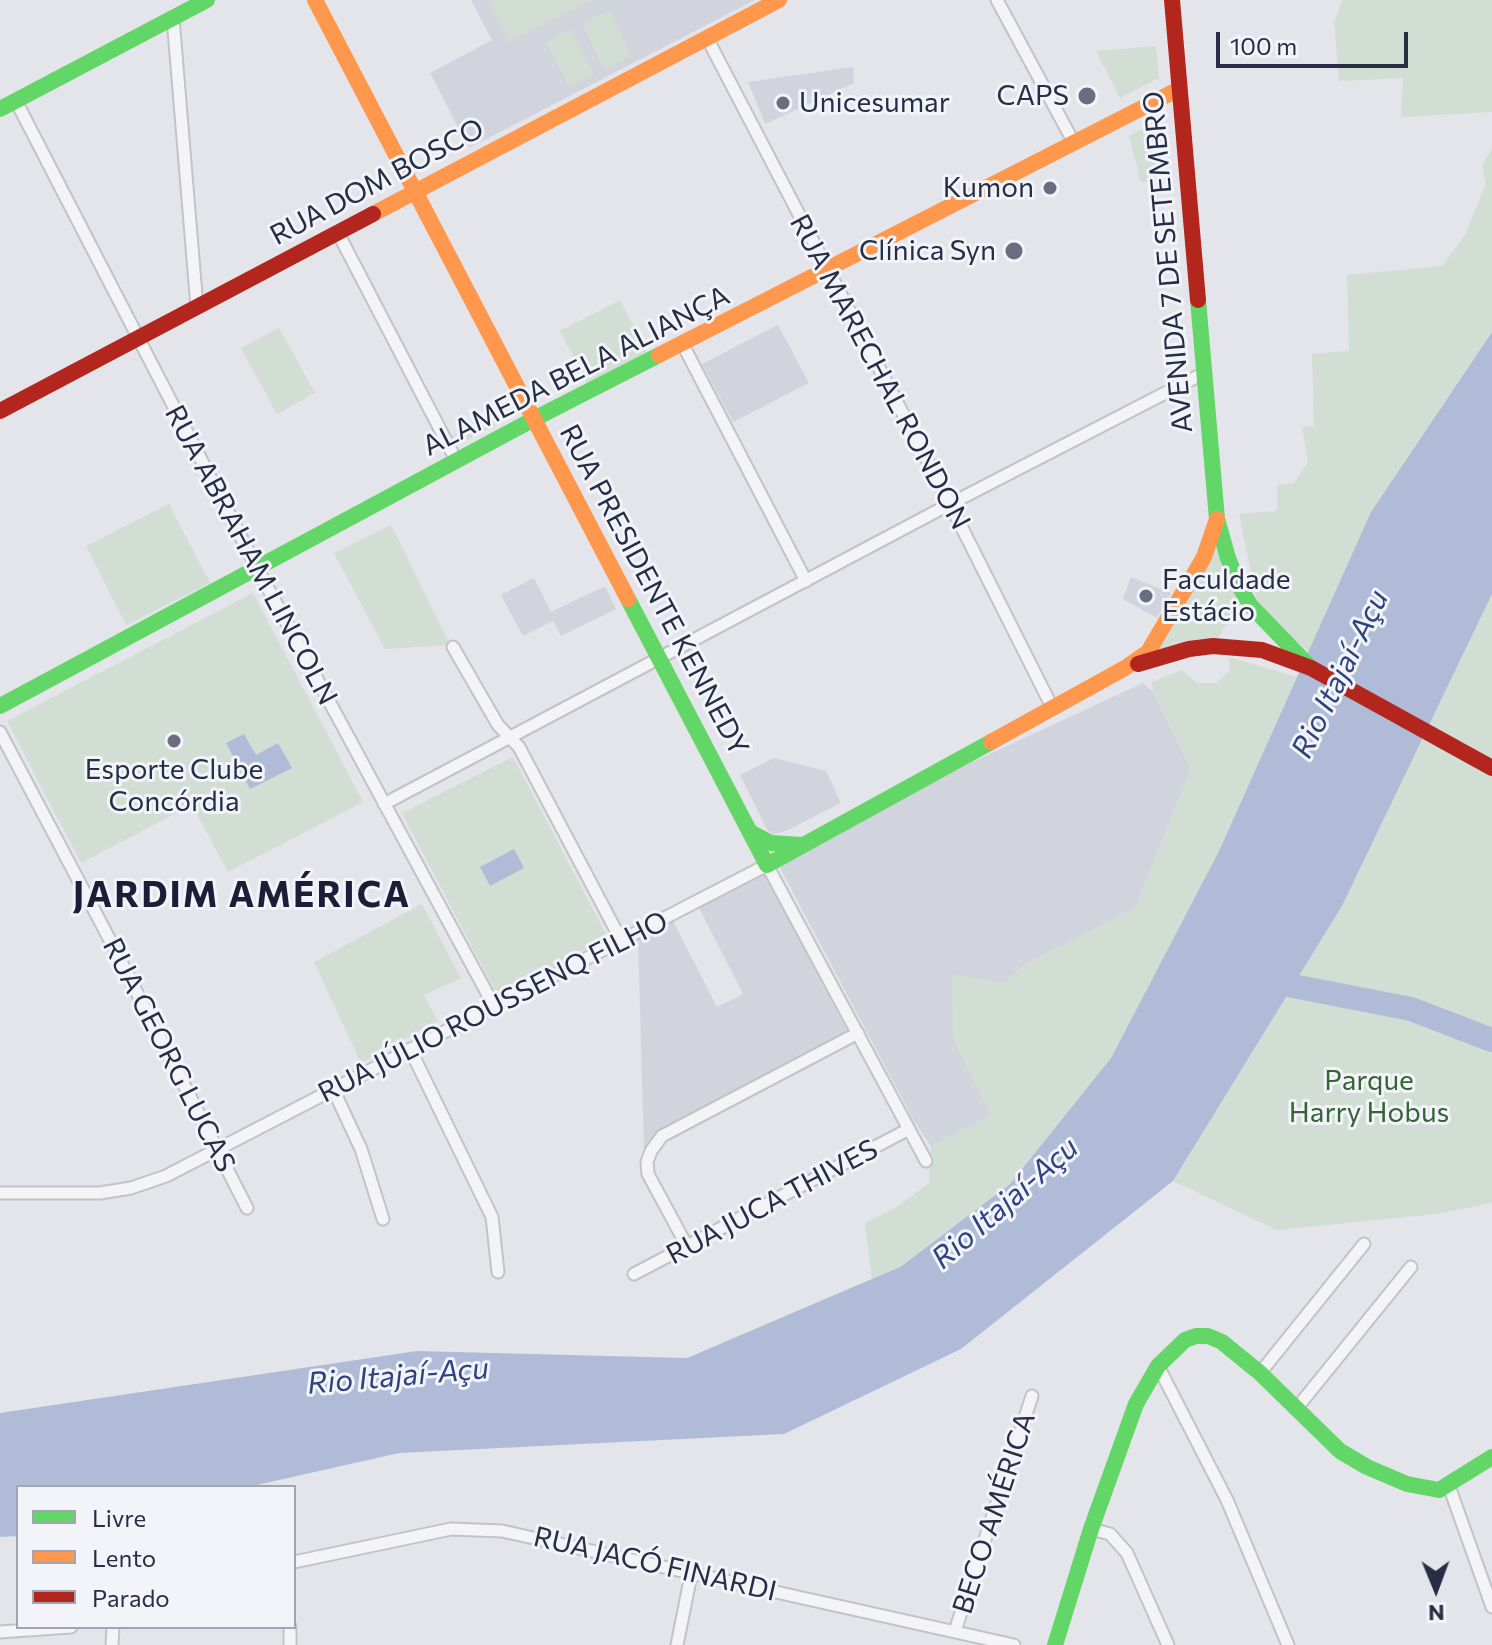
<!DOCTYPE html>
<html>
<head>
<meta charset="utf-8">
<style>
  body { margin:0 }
  #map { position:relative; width:1492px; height:1645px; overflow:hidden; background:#e4e5ea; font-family:Commissioner,sans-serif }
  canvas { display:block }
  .legend { position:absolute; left:16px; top:1485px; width:280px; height:144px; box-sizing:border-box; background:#f2f4f9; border:2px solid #a1a4b1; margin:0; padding:10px 14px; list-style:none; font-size:24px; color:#282d46 }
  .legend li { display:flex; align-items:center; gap:16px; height:40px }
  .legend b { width:40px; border:2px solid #a1a4b1 }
  .north { position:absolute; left:1396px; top:1549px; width:80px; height:80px; -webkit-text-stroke:6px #f2f4f9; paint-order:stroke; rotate:179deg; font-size:22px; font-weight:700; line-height:32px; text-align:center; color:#282d46 }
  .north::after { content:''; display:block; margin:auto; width:28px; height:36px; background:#282d46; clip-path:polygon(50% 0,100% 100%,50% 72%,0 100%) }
  .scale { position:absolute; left:1216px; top:32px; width:192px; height:36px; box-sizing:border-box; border:4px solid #282d46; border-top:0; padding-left:10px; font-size:24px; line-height:28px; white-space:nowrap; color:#282d46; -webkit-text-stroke:6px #f2f4f9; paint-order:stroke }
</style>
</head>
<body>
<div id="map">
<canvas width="1492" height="1645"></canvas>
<ul class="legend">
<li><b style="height:10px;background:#63d668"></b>Livre</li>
<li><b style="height:10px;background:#ff974d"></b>Lento</li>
<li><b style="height:10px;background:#b3261e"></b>Parado</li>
</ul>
<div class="north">N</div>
<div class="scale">100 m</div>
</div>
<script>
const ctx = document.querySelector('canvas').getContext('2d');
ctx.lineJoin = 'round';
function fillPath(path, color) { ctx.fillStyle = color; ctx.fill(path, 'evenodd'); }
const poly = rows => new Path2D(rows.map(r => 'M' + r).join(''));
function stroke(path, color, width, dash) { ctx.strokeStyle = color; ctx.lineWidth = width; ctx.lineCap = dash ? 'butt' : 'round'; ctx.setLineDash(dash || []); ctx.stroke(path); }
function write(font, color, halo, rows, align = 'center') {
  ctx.font = font + ' Commissioner,sans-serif'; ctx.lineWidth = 6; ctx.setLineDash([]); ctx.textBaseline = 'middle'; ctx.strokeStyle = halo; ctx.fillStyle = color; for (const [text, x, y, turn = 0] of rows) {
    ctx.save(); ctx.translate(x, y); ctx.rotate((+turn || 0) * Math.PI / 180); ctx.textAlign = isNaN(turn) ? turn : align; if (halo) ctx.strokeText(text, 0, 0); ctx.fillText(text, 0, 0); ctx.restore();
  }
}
const built = poly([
  [471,0,755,0,469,148,430,73,492,40],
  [853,67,854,83,765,124,748,82],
  [778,325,809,383,733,422,702,364],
  [1131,577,1171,593,1157,618,1123,599],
  [534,578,551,612,605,586,616,609,561,636,553,621,523,636,501,595],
  [1143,683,1153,692,1191,769,1135,908,1025,965,1005,982,953,1038,991,1115,931,1146,914,1121,778,864,942,776],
  [774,758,826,771,841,803,786,831,773,834,767,830,740,775],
  [764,871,847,1031,674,1123,644,1152,638,938,672,919,717,1007,743,994,698,906]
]);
const green = poly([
  [488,0,593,0,509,42],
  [1343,0,1492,0,1492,112,1401,117,1403,78,1339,81,1334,22],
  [610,10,631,56,604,70,582,23],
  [570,29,594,74,569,86,546,42],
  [1156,46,1159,78,1120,98,1096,51],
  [1159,120,1163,122,1165,148,1159,149,1160,181,1141,182,1129,136],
  [1492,148,1492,332,1371,512,1309,652,1271,621,1256,597,1239,514,1277,511,1277,485,1294,483,1308,462,1302,427,1314,426,1312,354,1349,351,1347,275,1442,266,1465,235,1486,183,1482,165],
  [620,300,650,358,590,389,560,331],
  [279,328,315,393,277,414,241,348],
  [509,406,515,415,456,446,451,437],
  [169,504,210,583,126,625,86,546],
  [391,525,450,645,385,649,334,553],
  [1216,546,1242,602,1216,640,1146,659],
  [253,593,363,802,228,872,192,805,81,863,7,721],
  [1492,594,1492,1203,1436,1214,1277,1230,1173,1181,1342,906],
  [1229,657,1297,677,1219,851,1111,1058,1010,1184,899,1267,872,1279,865,1223,897,1207,929,1183,931,1146,991,1115,953,1038,952,975,1005,982,1025,965,1135,908,1191,769,1153,692,1152,682,1182,670,1197,683,1216,683,1230,670],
  [513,757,608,938,497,995,402,813],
  [422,904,461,978,424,995,438,1021,361,1063,314,962]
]);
const water = poly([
  [1492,332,1492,594,1342,906,1173,1181,961,1349,784,1434,399,1453,248,1487,18,1487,18,1536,0,1537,0,1413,417,1351,687,1358,900,1267,1010,1184,1111,1058,1219,851,1371,512],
  [244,734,256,755,278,743,292,768,250,789,226,743],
  [514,849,524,868,490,886,480,867]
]);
const river = poly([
  [1264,977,1293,986,1411,1009,1492,1040]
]);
const street = poly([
  [997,0,1074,143],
  [173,18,197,307],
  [707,38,950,504,1052,707],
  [16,101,257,568,494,1006],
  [338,233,456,460],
  [683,345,806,581],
  [453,647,498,725,519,747,621,940],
  [0,732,112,944,247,1208],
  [384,804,950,504,1204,373],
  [410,1049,492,1217,498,1272],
  [333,1089,361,1149,383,1219],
  [0,1193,100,1193,131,1188,166,1176,767,865,926,1161],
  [688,1248,648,1174,647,1162,651,1151,662,1136,858,1033],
  [634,1274,909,1129],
  [1158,1366,1227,1500,1288,1645],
  [1260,1373,1364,1244],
  [1296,1409,1411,1267],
  [1449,1486,1492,1607],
  [1091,1529,1110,1534,1127,1553,1168,1645],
  [294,1562,451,1529,502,1531,1014,1645],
  [290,1627,290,1645],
  [955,1631,1032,1396],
  [0,1632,71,1627],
  [112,1645,113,1627],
  [677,1645,691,1575]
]);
const fast = poly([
  [0,109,207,0],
  [1198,300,1217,519,1228,558,1239,586,1251,606,1311,668],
  [628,599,767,865,991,742],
  [0,706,534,419,659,355],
  [752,833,771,843,802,845],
  [1055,1645,1091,1529,1136,1404,1158,1366,1185,1340,1196,1336,1208,1336,1222,1342,1260,1373,1340,1451,1367,1467,1407,1484,1439,1490,1492,1457]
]);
const slow = poly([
  [315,0,628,599],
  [373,214,779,0],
  [659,355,1179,89],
  [991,742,1125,668,1148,652,1204,557,1217,519]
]);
const jam = poly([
  [1172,0,1198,300],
  [0,411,373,214],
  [1138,664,1189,649,1213,646,1262,650,1311,668,1492,768]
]);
const markers = [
  [1087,96,10,"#6a6d7f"],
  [783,103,8,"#6a6d7f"],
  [1050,188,8,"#6a6d7f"],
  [1014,251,10,"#6a6d7f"],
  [1146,596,8,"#6a6d7f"],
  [174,741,8,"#6a6d7f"]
];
const poiNames = [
  ["CAPS",1069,96],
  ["Unicesumar",799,103,"left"],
  ["Kumon",1034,188],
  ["Clínica Syn",996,251],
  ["Faculdade",1162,580,"left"],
  ["Estácio",1162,612,"left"],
  ["Esporte Clube",174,770,"center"],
  ["Concórdia",174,802,"center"]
];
const streetNames = [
  ["RUA DOM BOSCO",377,182,-28],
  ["AVENIDA 7 DE SETEMBRO",1168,262,-95],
  ["ALAMEDA BELA ALIANÇA",576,371,-27],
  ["RUA MARECHAL RONDON",880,372,62],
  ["RUA ABRAHAM LINCOLN",251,555,62],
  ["RUA PRESIDENTE KENNEDY",654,590,62],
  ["RUA JÚLIO ROUSSENQ FILHO",493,1007,-27],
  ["RUA GEORG LUCAS",169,1055,63],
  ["RUA JUCA THIVES",772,1202,-28],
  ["BECO AMÉRICA",994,1513,-72],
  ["RUA JACÓ FINARDI",655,1564,13]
];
const parkNames = [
  ["Parque",1369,1081],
  ["Harry Hobus",1369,1113]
];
const waterNames = [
  ["Rio Itajaí-Açu",1340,674,-64],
  ["Rio Itajaí-Açu",1005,1203,-41],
  ["Rio Itajaí-Açu",398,1376,-5]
];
const districtNames = [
  ["JARDIM AMÉRICA",242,895]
];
fillPath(built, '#d2d4dd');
fillPath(green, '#d2ddd4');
fillPath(water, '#b0bcd7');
stroke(river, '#b0bcd7', 24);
stroke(street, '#c2c3c8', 15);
stroke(street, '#f4f4f7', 11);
stroke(fast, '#63d668', 16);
stroke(slow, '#ff974d', 16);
stroke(jam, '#b3261e', 16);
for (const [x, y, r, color] of markers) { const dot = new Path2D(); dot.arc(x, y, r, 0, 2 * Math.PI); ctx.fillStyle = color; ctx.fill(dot); stroke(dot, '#f2f4f9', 3); }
write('28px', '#282d46', '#f2f4f9', poiNames, 'right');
write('28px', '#282d46', '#f2f4f9', streetNames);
write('28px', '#346334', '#f2f4f9', parkNames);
write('italic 30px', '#2e427f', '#f2f4f9', waterNames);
ctx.letterSpacing = '2px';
write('bold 36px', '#1a1f37', '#f2f4f9', districtNames);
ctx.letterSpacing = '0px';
</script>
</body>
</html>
